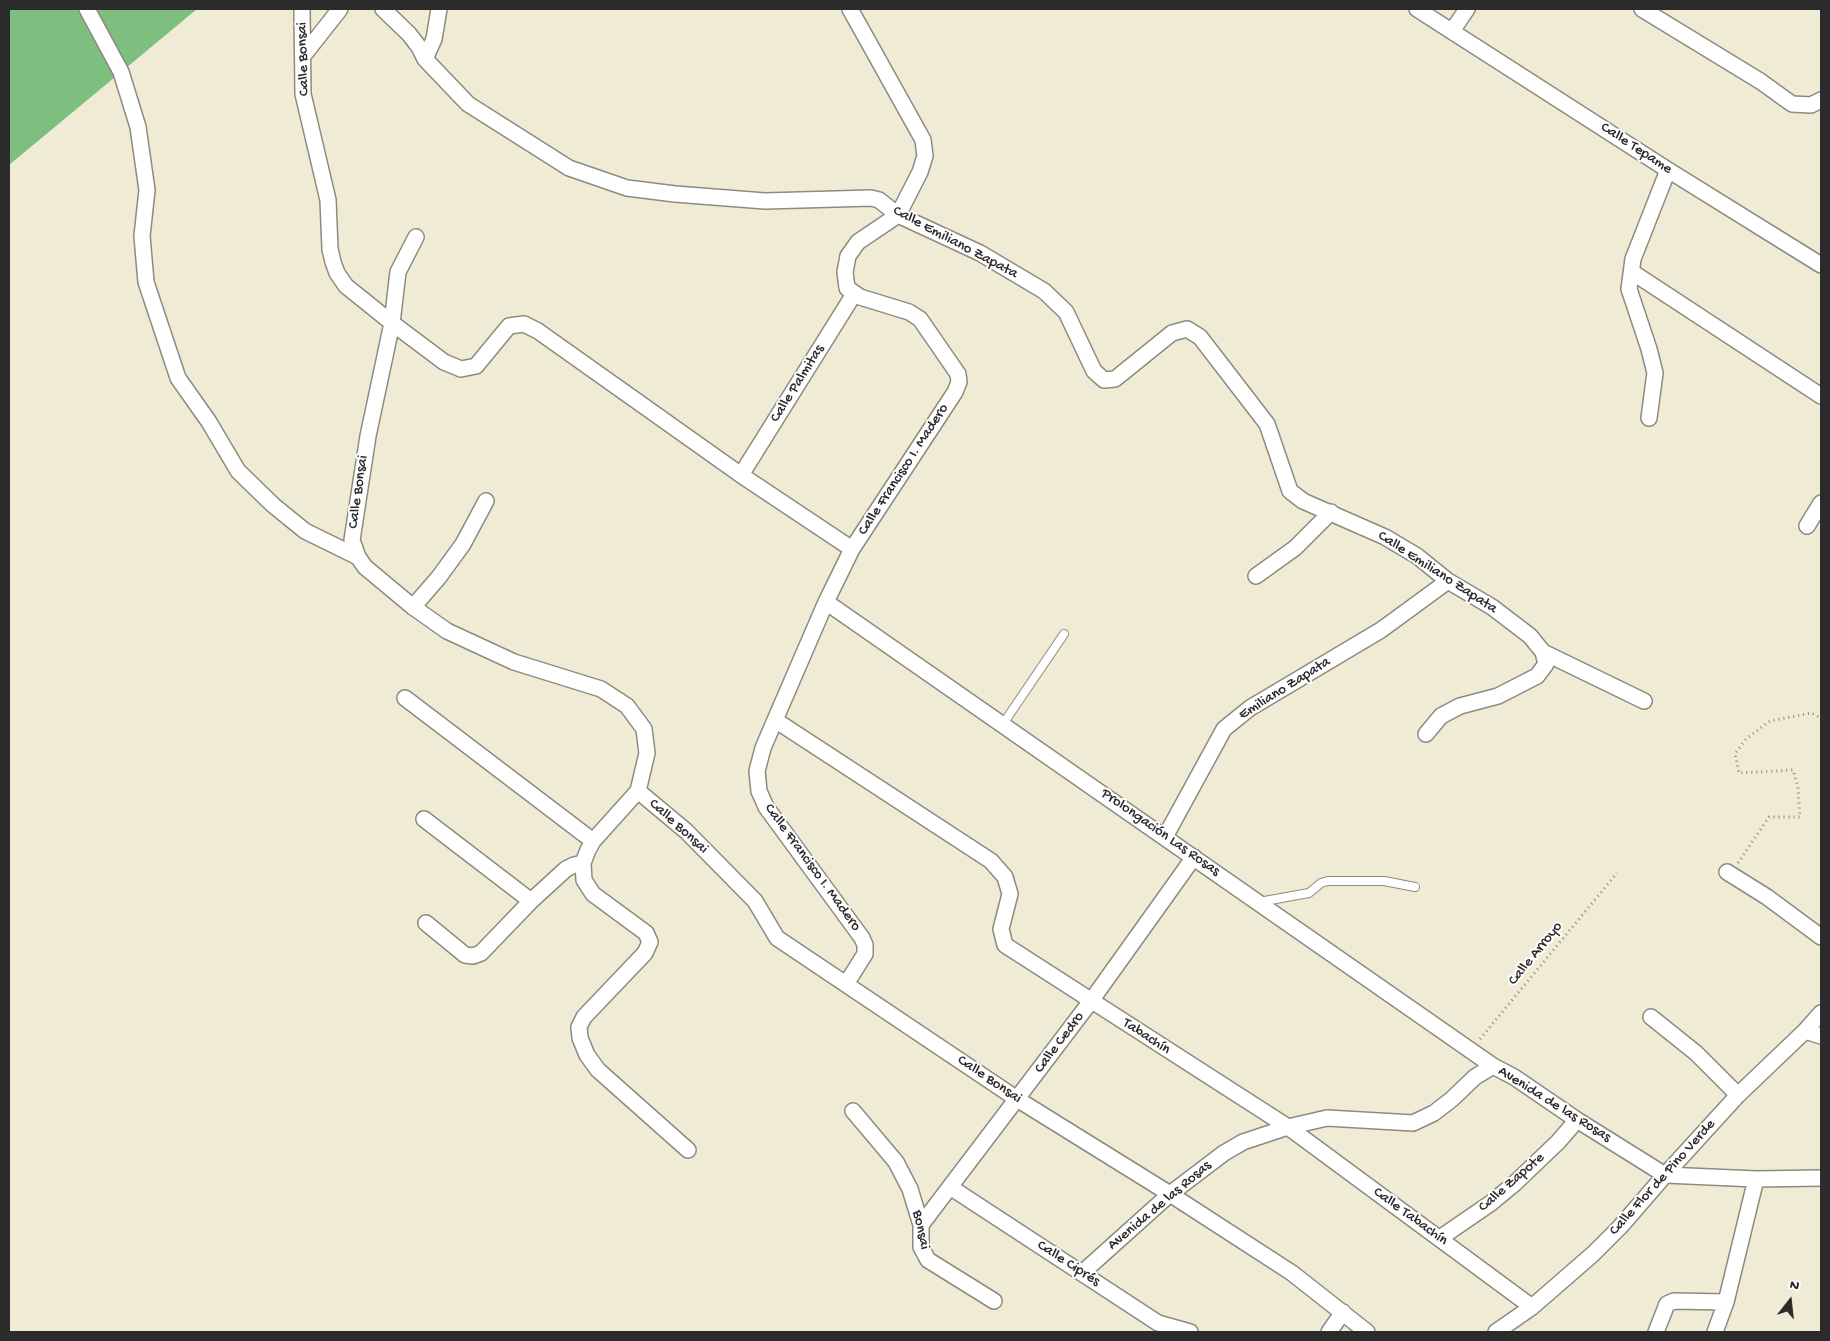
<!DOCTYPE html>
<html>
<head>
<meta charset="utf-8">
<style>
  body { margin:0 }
  #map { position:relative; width:1830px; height:1341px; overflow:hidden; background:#efebd4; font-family:"Gochi Hand",sans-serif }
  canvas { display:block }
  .frame { position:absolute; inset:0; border:10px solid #2b2b2b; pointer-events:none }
  .north { position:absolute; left:1765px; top:1276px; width:50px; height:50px; -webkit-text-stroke:4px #fff; paint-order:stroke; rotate:16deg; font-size:14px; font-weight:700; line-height:20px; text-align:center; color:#2b2b2b }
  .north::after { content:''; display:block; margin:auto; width:18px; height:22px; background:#2b2b2b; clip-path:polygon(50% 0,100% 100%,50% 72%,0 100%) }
</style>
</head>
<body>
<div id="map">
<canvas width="1830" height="1341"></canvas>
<div class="frame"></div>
<div class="north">N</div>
</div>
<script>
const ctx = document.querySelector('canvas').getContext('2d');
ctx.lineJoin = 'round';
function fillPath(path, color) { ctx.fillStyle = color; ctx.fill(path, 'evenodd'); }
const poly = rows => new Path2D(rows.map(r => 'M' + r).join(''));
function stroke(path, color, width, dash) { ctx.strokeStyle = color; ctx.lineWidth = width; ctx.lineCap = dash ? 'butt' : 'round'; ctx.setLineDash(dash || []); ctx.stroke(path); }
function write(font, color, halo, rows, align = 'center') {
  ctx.font = font + ' "Gochi Hand",sans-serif'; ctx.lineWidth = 4; ctx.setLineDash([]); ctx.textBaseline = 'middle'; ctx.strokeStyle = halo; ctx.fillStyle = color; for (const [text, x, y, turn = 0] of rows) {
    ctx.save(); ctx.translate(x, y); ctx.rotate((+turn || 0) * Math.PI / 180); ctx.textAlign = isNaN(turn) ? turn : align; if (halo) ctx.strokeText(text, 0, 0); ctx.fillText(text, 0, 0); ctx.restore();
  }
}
const forest = poly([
  [9,9,197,9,9,165]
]);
const path = poly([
  [1738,863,1769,817,1800,817,1798,787,1793,770,1739,773,1735,754,1746,739,1770,721,1811,713,1821,718],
  [1480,1039,1617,873]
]);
const service = poly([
  [1003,724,1064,634],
  [1259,902,1309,893,1321,883,1328,881,1384,881,1415,887]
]);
const minor = poly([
  [87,9,121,72,138,127,147,190,142,236,146,282,178,378,209,422,238,471,273,505,305,531,358,557],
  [302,9,303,94,328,200,330,249,333,262,337,273,346,286,392,323,368,436,352,540,358,557,365,567,413,607,447,631,514,662,601,689,627,706,644,729,647,753,638,791,593,841,588,850,583,863,584,880,593,894,646,933,650,942,645,953,584,1017,579,1027,580,1038,587,1055,598,1070,688,1150],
  [383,9,409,34,419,47,425,59,468,104,569,168,627,188,675,194,765,201,871,198,879,200,898,215,980,253,1044,291,1066,312,1094,371,1104,380,1115,379,1172,333,1187,329,1200,337,1267,424,1290,491,1303,501,1385,537,1417,556,1448,581,1492,607,1530,636,1543,652,1644,701],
  [1417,9,1668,170,1821,265],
  [1642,9,1760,81,1792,104,1811,105,1821,100],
  [1452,31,1467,9],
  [303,56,340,9],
  [425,59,434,39,439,9],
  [416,237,398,272,392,323,444,362,461,369,476,366,509,326,524,324,538,331,741,475,852,549],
  [1632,272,1821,396],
  [1649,418,1655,373,1649,349,1629,289,1633,259,1668,170],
  [741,475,854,294],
  [1807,526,1821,503],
  [1256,576,1295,548,1331,512],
  [826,602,1493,1066],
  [413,607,439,577,463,544,486,501],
  [405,698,593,841],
  [775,720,991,861,1005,877,1010,894,1001,929,1005,945,1288,1127,1532,1307],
  [1426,734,1441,716,1460,706,1498,696,1537,676,1546,664,1543,652],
  [638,791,686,831,755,901,777,938,1017,1099,1170,1194,1292,1273,1367,1332],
  [424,819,531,901],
  [1165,837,1224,729,1250,708,1381,630,1448,581],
  [1727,872,1767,897,1821,937],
  [426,923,465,955,473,956,481,953,531,901,566,869,574,865,583,863],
  [846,984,865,954,865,945,862,938,766,807,759,791,757,771,763,748,775,720,826,602,852,549,955,392,959,382,958,374,920,319,909,312,860,297,847,288,845,272,848,256,858,242,898,215,920,172,925,156,923,140,850,9],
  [1651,1017,1696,1053,1738,1095],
  [1805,1031,1821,1036],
  [853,1111,896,1162,910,1189,921,1225,921,1247,928,1260,994,1301],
  [950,1187,1158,1323,1190,1332],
  [921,1225,1091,1001,1194,857],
  [1440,1238,1491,1203,1514,1184,1558,1142,1577,1120],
  [1082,1273,1170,1194,1224,1153,1243,1142,1288,1127,1327,1118,1413,1123,1434,1113,1452,1099,1475,1077,1493,1066,1514,1077,1577,1120,1665,1175,1756,1179,1821,1178],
  [1329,1332,1343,1312],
  [1496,1332,1532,1307,1593,1254,1620,1227,1665,1175,1738,1095,1805,1031,1821,1013],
  [1656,1332,1667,1304,1674,1301,1726,1302],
  [1715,1332,1726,1302,1756,1179]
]);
const streetNames = [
  ["Calle Bonsai",304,59,-92],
  ["Calle Tepame",1636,149,33],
  ["Calle Emiliano Zapata",955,243,28],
  ["Calle Palmitas",798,384,-58],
  ["Calle Francisco I. Madero",904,470,-57],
  ["Calle Bonsai",359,492,-82],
  ["Calle Emiliano Zapata",1437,573,33],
  ["Emiliano Zapata",1285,689,-32],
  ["Calle Bonsai",678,827,42],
  ["Prolongación Las Rosas",1160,833,35],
  ["Calle Francisco I. Madero",812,868,54],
  ["Calle Arroyo",1536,954,-51],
  ["Tabachín",1146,1037,33],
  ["Calle Cedro",1060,1043,-53],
  ["Calle Bonsai",989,1080,34],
  ["Avenida de las Rosas",1554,1105,32],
  ["Calle Flor de Pino Verde",1663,1178,-48],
  ["Calle Zapote",1512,1183,-41],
  ["Avenida de las Rosas",1160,1206,-40],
  ["Calle Tabachín",1410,1217,36],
  ["Bonsai",920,1230,78],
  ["Calle Ciprés",1068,1264,33]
];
fillPath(forest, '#7ebe7e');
stroke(service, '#8d8b80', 10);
stroke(minor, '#8d8b80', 18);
stroke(path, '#8d8b80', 3, [1, 4]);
stroke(service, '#fff', 8);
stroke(minor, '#fff', 15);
write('15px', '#2b2b2b', '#fff', streetNames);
</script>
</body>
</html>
